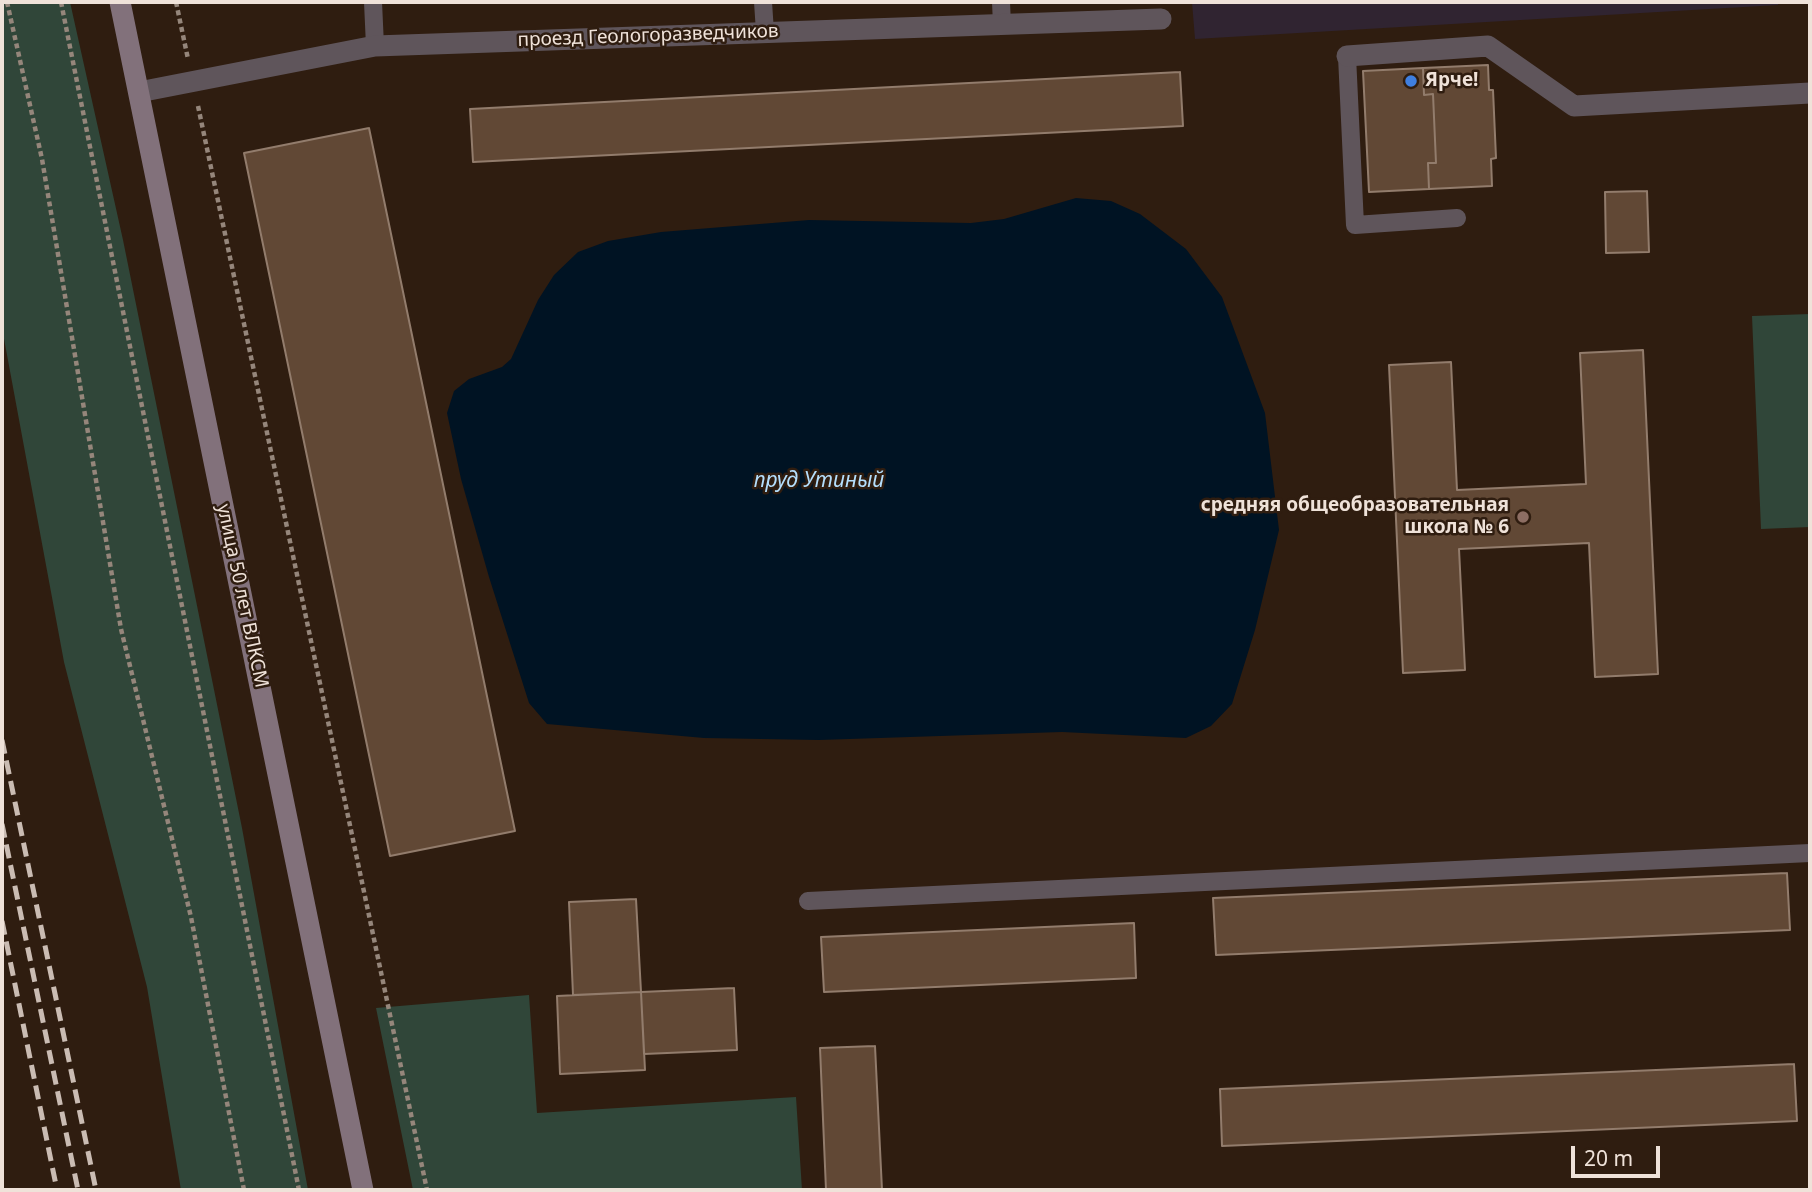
<!DOCTYPE html>
<html>
<head>
<meta charset="utf-8">
<style>
  body { margin:0 }
  #map { position:relative; width:1812px; height:1192px; overflow:hidden; background:#2f1d10; font-family:"Noto Sans",sans-serif }
  canvas { display:block }
  .frame { position:absolute; inset:0; border:4px solid #efe2d9; pointer-events:none }
  .scale { position:absolute; left:1571px; top:1146px; width:89px; height:32px; box-sizing:border-box; border:4px solid #efe2d9; border-top:0; padding-left:9px; font-size:21px; line-height:24px; white-space:nowrap; color:#efe2d9; -webkit-text-stroke:5px #2f1d10; paint-order:stroke }
</style>
</head>
<body>
<div id="map">
<canvas width="1812" height="1192"></canvas>
<div class="frame"></div>
<div class="scale">20 m</div>
</div>
<script>
const ctx = document.querySelector('canvas').getContext('2d');
ctx.lineJoin = 'round';
function fillPath(path, color) { ctx.fillStyle = color; ctx.fill(path, 'evenodd'); }
const poly = rows => new Path2D(rows.map(r => 'M' + r).join(''));
function stroke(path, color, width, dash) { ctx.strokeStyle = color; ctx.lineWidth = width; ctx.lineCap = dash ? 'butt' : 'round'; ctx.setLineDash(dash || []); ctx.stroke(path); }
function write(font, color, halo, rows, align = 'center') {
  ctx.font = font + ' "Noto Sans",sans-serif'; ctx.lineWidth = 5; ctx.setLineDash([]); ctx.textBaseline = 'middle'; ctx.strokeStyle = halo; ctx.fillStyle = color; for (const [text, x, y, turn = 0] of rows) {
    ctx.save(); ctx.translate(x, y); ctx.rotate((+turn || 0) * Math.PI / 180); ctx.textAlign = isNaN(turn) ? turn : align; if (halo) ctx.strokeText(text, 0, 0); ctx.fillText(text, 0, 0); ctx.restore();
  }
}
const education = poly([
  [1192,2,1778,2,1778,5,1195,39]
]);
const green = poly([
  [2,2,70,2,123,240,242,828,308,1190,181,1190,147,987,64,662,2,328],
  [1810,314,1810,527,1761,529,1752,316],
  [529,995,537,1113,796,1097,802,1190,413,1190,376,1008]
]);
const water = poly([
  [1076,198,1111,201,1140,214,1186,249,1222,297,1265,413,1279,530,1255,630,1232,704,1211,726,1186,738,1062,732,819,740,704,738,547,724,529,703,489,577,461,479,447,413,454,391,469,379,502,367,511,359,538,300,554,275,578,252,608,241,661,232,809,220,971,223,1004,219]
]);
const building = poly([
  [1488,65,1489,90,1493,90,1496,158,1491,159,1492,186,1429,189,1428,163,1436,163,1433,94,1424,95,1423,68,1488,65],
  [1423,68,1424,95,1433,94,1436,163,1428,163,1429,189,1369,192,1363,71,1423,68],
  [1180,72,1183,126,473,162,470,109,1180,72],
  [369,128,515,831,390,856,244,153,369,128],
  [1647,191,1649,252,1606,253,1605,192,1647,191],
  [1643,350,1658,674,1595,677,1589,543,1459,549,1465,670,1403,673,1389,365,1451,362,1457,490,1586,484,1580,353,1643,350],
  [1787,873,1790,930,1216,955,1213,898,1787,873],
  [636,899,641,992,573,995,569,902,636,899],
  [1134,923,1136,978,824,992,821,937,1134,923],
  [734,988,737,1050,644,1054,641,992,734,988],
  [641,992,645,1070,560,1074,557,996,641,992],
  [875,1046,882,1190,826,1190,820,1048,875,1046],
  [1794,1064,1797,1121,1222,1146,1220,1089,1794,1064]
]);
const path = poly([
  [7,2,42,159,121,629,191,917,244,1190],
  [61,2,299,1190],
  [176,2,188,59],
  [198,106,427,1190]
]);
const lane = poly([
  [373,2,375,46],
  [763,2,765,32],
  [1001,2,1002,25],
  [1347,56,1355,225,1457,218],
  [808,901,1810,853]
]);
const street = poly([
  [1347,56,1488,46,1574,106,1810,93],
  [139,92,375,46,1161,19]
]);
const secondary = poly([
  [120,2,363,1190]
]);
const rail = poly([
  [2,740,96,1190],
  [2,824,78,1190],
  [2,921,57,1190]
]);
const markers = [
  [1411,81,7,"#3f7fe0"],
  [1523,517,7,"#8d6e63"]
];
const streetNames = [
  ["проезд Геологоразведчиков",648,36,-2],
  ["улица 50 лет ВЛКСМ",242,596,78]
];
const poiNames = [
  ["Ярче!",1425,81],
  ["средняя общеобразовательная",1509,506,"right"],
  ["школа № 6",1509,528,"right"]
];
const waterNames = [
  ["пруд Утиный",819,481]
];
fillPath(education, '#302431');
fillPath(green, '#304639');
fillPath(water, '#001323');
fillPath(building, '#614835');
stroke(building, '#927c6c', 2);
stroke(path, '#95867b', 4.5, [5, 3.5]);
stroke(lane, '#5f555b', 18);
stroke(street, '#5f555b', 21);
stroke(secondary, '#82717b', 21);
stroke(rail, '#cabcb3', 5, [14, 7]);
for (const [x, y, r, color] of markers) { const dot = new Path2D(); dot.arc(x, y, r, 0, 2 * Math.PI); ctx.fillStyle = color; ctx.fill(dot); stroke(dot, '#2f1d10', 2.5); }
write('19px', '#efe2d9', '#2f1d10', streetNames);
write('bold 19px', '#efe2d9', '#2f1d10', poiNames, 'left');
write('italic 21px', '#b4defc', '#2f1d10', waterNames);
</script>
</body>
</html>
